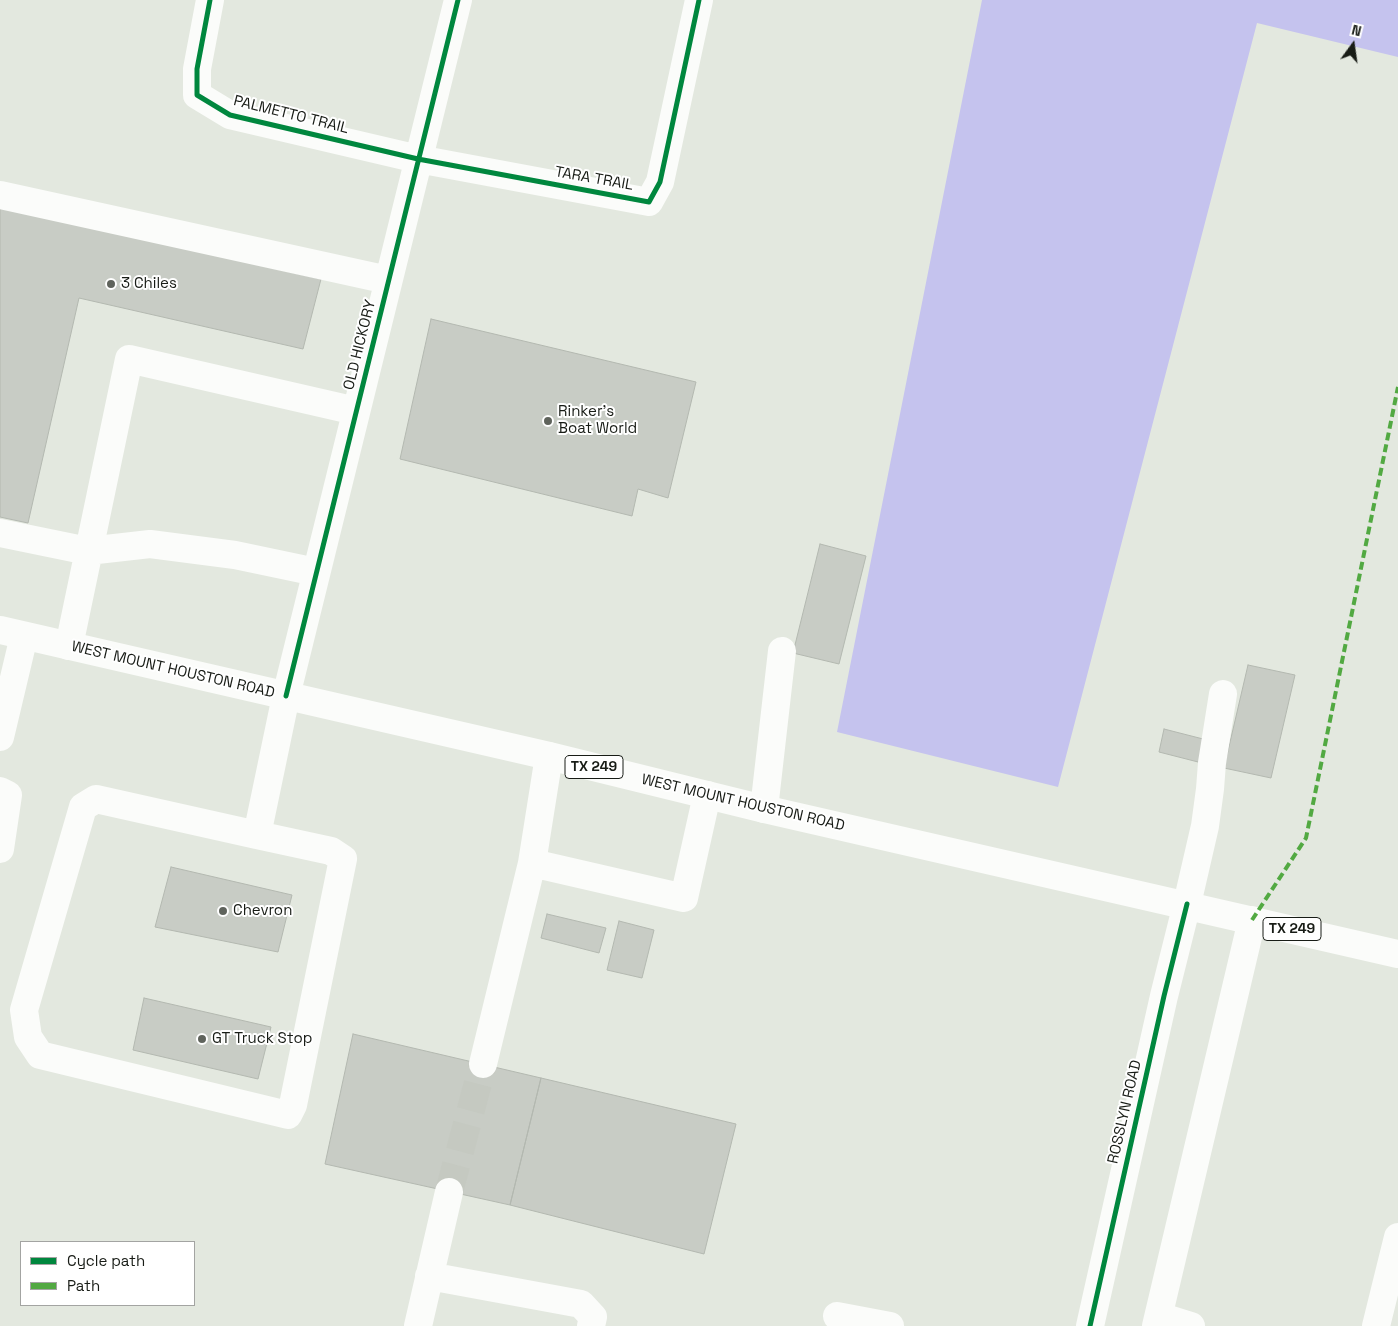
<!DOCTYPE html>
<html>
<head>
<meta charset="utf-8">
<style>
  body { margin:0 }
  #map { position:relative; width:1398px; height:1326px; overflow:hidden; background:#e3e8df; font-family:"Space Grotesk",sans-serif }
  canvas { display:block }
  .legend { position:absolute; left:20px; top:1241px; width:175px; height:65px; box-sizing:border-box; background:#fff; border:1px solid #a3a4a2; margin:0; padding:6px 9px; list-style:none; font-size:15px; color:#181c16 }
  .legend li { display:flex; align-items:center; gap:10px; height:25px }
  .legend b { width:25px; border:1px solid #a3a4a2 }
  .north { position:absolute; left:1328px; top:20px; width:50px; height:50px; -webkit-text-stroke:4px #fff; paint-order:stroke; rotate:14deg; font-size:14px; font-weight:700; line-height:20px; text-align:center; color:#181c16 }
  .north::after { content:''; display:block; margin:auto; width:18px; height:22px; background:#181c16; clip-path:polygon(50% 0,100% 100%,50% 72%,0 100%) }
</style>
</head>
<body>
<div id="map">
<canvas width="1398" height="1326"></canvas>
<ul class="legend">
<li><b style="height:6px;background:#00873e"></b>Cycle path</li>
<li><b style="height:6px;background:#52a942"></b>Path</li>
</ul>
<div class="north">N</div>
</div>
<script>
const ctx = document.querySelector('canvas').getContext('2d');
ctx.lineJoin = 'round';
function fillPath(path, color) { ctx.fillStyle = color; ctx.fill(path, 'evenodd'); }
const poly = rows => new Path2D(rows.map(r => 'M' + r).join(''));
function stroke(path, color, width, dash) { ctx.strokeStyle = color; ctx.lineWidth = width; ctx.lineCap = dash ? 'butt' : 'round'; ctx.setLineDash(dash || []); ctx.stroke(path); }
function write(font, color, halo, rows, align = 'center') {
  ctx.font = font + ' "Space Grotesk",sans-serif'; ctx.lineWidth = 4; ctx.setLineDash([]); ctx.textBaseline = 'middle'; ctx.strokeStyle = halo; ctx.fillStyle = color; for (const [text, x, y, turn = 0] of rows) {
    ctx.save(); ctx.translate(x, y); ctx.rotate((+turn || 0) * Math.PI / 180); ctx.textAlign = isNaN(turn) ? turn : align; if (halo) ctx.strokeText(text, 0, 0); ctx.fillText(text, 0, 0); ctx.restore();
  }
}
const forest = poly([
  [982,0,1398,0,1398,57,1257,23,1058,787,837,732]
]);
const building = poly([
  [0,206,321,279,303,349,79,298,28,523,0,517,0,206],
  [431,319,696,382,668,498,638,489,632,516,400,459,431,319],
  [820,544,866,556,839,664,793,653,820,544],
  [1248,665,1295,675,1271,778,1224,768,1248,665],
  [1164,729,1207,740,1202,763,1159,752,1164,729],
  [171,867,292,895,278,952,155,927,171,867],
  [547,914,606,928,599,953,541,938,547,914],
  [619,921,654,930,642,978,607,970,619,921],
  [144,998,271,1027,258,1079,133,1050,144,998],
  [353,1034,541,1078,510,1205,325,1164,353,1034],
  [541,1078,736,1124,704,1254,510,1205,541,1078]
]);
const minorTunnel = poly([
  [449,1192,483,1064]
]);
const minor = poly([
  [210,0,197,69,197,95,230,115,418,159,649,202,660,182,699,0],
  [0,195,388,280],
  [0,533,88,551,150,544,235,555,316,572],
  [69,646,129,359,356,411],
  [0,737,24,636],
  [549,756,532,863,684,898,707,795],
  [0,791,8,795,0,849],
  [764,809,782,651],
  [257,835,96,799,83,807,24,1010,28,1037,40,1055,288,1115,293,1105,343,859,331,851,257,835,286,696,458,0],
  [483,1064,532,863],
  [429,1276,581,1304,593,1317,591,1326],
  [837,1316,890,1326],
  [1159,1316,1191,1326],
  [418,1326,449,1192],
  [1090,1326,1164,996,1187,904,1205,826,1210,789,1212,763,1223,694],
  [1156,1326,1252,920],
  [1376,1326,1398,1237]
]);
const major = poly([
  [0,630,549,756,764,809,1398,954]
]);
const quiet = poly([
  [1252,920,1306,838,1398,387]
]);
const cycleway = poly([
  [210,0,197,69,197,95,230,115,418,159,649,202,660,182,699,0],
  [286,696,458,0],
  [1090,1326,1164,996,1187,904]
]);
const markers = [
  [111,284,5,"#5f635c"],
  [548,421,5,"#5f635c"],
  [223,911,5,"#5f635c"],
  [202,1039,5,"#5f635c"]
];
const shields = [
  [594,767,58],
  [1292,929,58]
];
const shieldNames = [
  ["TX 249",594,767],
  ["TX 249",1292,929]
];
const streetNames = [
  ["PALMETTO TRAIL",291,115,14],
  ["TARA TRAIL",594,179,10],
  ["OLD HICKORY",360,345,-76],
  ["WEST MOUNT HOUSTON ROAD",173,670,13],
  ["WEST MOUNT HOUSTON ROAD",743,803,13],
  ["ROSSLYN ROAD",1125,1112,-77]
];
const poiNames = [
  ["3 Chiles",121,284],
  ["Rinker's",558,412],
  ["Boat World",558,429],
  ["Chevron",233,911],
  ["GT Truck Stop",212,1039]
];
fillPath(forest, '#c5c3ee');
fillPath(building, '#c8ccc5');
stroke(building, '#b3b8b0', 1);
stroke(minorTunnel, '#c5c9c1', 28, [28, 14]);
stroke(minor, '#fbfcfa', 28);
stroke(major, '#fbfcfa', 28);
stroke(quiet, '#52a942', 4, [8, 4]);
stroke(cycleway, '#00873e', 5);
for (const [x, y, r, color] of markers) { const dot = new Path2D(); dot.arc(x, y, r, 0, 2 * Math.PI); ctx.fillStyle = color; ctx.fill(dot); stroke(dot, '#fff', 2); }
for (const [x, y, w] of shields) { const box = new Path2D(); box.roundRect(x - w / 2, y - 11.5, w, 23, 4); ctx.fillStyle = '#fff'; ctx.fill(box); stroke(box, '#181c16', 1); }
write('bold 14px', '#181c16', null, shieldNames);
write('15px', '#181c16', '#fff', streetNames);
write('15px', '#181c16', '#fff', poiNames, 'left');
</script>
</body>
</html>
